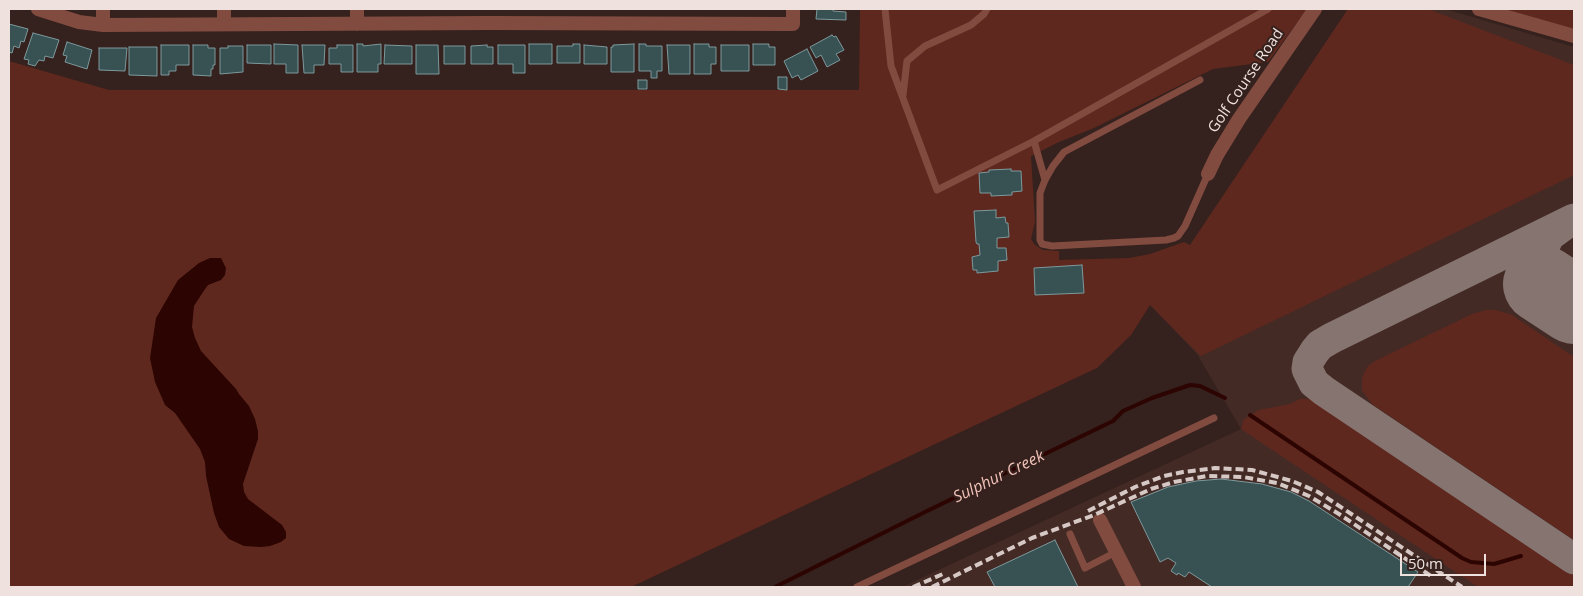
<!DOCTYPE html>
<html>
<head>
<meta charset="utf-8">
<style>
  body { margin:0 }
  #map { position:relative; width:1583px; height:596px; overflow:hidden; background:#35211d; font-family:"Open Sans",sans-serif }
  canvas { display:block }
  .frame { position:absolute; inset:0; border:10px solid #eee1de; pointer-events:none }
  .scale { position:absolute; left:1400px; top:554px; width:86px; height:22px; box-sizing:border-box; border:2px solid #eee1de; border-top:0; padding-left:6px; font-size:15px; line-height:18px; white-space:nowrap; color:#eee1de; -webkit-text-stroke:4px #35211d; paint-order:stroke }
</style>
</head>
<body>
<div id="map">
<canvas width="1583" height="596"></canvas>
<div class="frame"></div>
<div class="scale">50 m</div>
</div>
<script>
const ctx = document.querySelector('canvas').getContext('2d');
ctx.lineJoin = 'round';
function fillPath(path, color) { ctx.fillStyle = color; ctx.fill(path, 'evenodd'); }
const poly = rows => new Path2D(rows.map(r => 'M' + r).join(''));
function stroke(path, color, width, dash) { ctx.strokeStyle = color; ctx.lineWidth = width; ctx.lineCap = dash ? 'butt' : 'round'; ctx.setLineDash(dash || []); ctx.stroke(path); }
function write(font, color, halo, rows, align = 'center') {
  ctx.font = font + ' "Open Sans",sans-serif'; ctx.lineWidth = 4; ctx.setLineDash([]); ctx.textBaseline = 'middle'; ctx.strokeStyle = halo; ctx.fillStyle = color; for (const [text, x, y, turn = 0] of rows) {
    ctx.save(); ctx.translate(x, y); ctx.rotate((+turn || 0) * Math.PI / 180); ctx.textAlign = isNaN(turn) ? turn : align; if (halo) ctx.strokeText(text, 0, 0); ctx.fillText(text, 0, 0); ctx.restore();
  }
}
const built = poly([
  [1348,9,1445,9,1574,47,1574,587,902,587,1241,429,1197,354,1150,305]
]);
const green = poly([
  [860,9,1307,9,1268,62,1213,69,1094,128,1059,142,1031,156,1035,222,1031,239,1035,245,1043,250,1059,251,1059,260,1129,258,1150,254,1184,242,1190,245,1348,9,1428,9,1574,65,1574,175,1201,356,1150,305,1131,335,1097,368,631,587,9,587,9,61,109,90,859,90],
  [1503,9,1574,9,1574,29],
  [1486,310,1496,310,1512,315,1574,357,1574,540,1372,404,1362,390,1362,379,1365,371,1368,366,1375,361,1472,314],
  [1300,399,1308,399,1322,403,1574,573,1574,587,1478,587,1241,429,1244,419,1259,410,1290,404]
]);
const water = poly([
  [210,258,221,258,226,268,225,275,221,280,208,285,203,292,194,306,192,327,195,338,201,351,236,389,239,394,249,406,255,419,258,431,258,439,243,484,244,492,248,499,282,525,286,532,286,538,281,542,270,546,261,547,244,546,229,539,219,527,214,513,206,476,205,462,200,449,175,413,165,405,155,382,150,358,156,318,178,280,199,263]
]);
const stream = poly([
  [1250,415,1462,558,1471,562,1494,564,1521,556],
  [775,587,929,510,1113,421,1123,411,1152,398,1190,385,1200,386,1225,398]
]);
const taxiway = poly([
  [1574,219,1332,338,1320,345,1315,351,1308,362,1307,369,1314,383,1324,391,1574,559],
  [1560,296,1548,279,1542,258,1543,249,1549,236,1564,225]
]);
const runway = poly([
  [1542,284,1574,305]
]);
const building = poly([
  [817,9,833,9,833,11,846,12,846,20,816,19,817,9],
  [9,24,28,29,24,42,21,41,19,48,14,46,12,53,9,52,9,24],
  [33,33,59,40,53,58,45,56,44,61,39,60,35,66,28,64,29,60,24,59,33,33],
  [832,35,834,37,836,36,844,50,836,54,840,60,827,67,821,55,816,58,810,47,832,35],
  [67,42,92,50,87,69,65,62,67,56,63,55,67,42],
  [274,44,298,45,298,73,286,73,286,64,274,64,274,44],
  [357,44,363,44,363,46,381,44,381,64,378,64,378,72,357,72,357,44],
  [529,44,552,44,552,64,529,64,529,44],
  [573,44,580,44,580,63,557,63,557,46,573,46,573,44],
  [634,44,634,72,611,72,611,47,613,47,613,45,634,44],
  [639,44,646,44,646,46,662,46,662,71,657,71,657,78,651,78,651,71,639,71,639,44],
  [694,44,709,44,709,47,716,47,716,64,711,64,711,74,694,74,694,44],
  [753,44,769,44,769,47,775,47,775,65,753,65,753,44],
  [161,45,189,45,189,65,176,65,176,71,169,71,169,75,161,75,161,45],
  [193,45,208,45,208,48,215,48,215,65,213,65,213,69,211,69,211,76,193,75,193,45],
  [247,45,271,45,271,64,247,63,247,45],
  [302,45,325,45,324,65,314,65,314,73,304,73,302,45],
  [337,45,353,45,353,72,341,72,341,64,329,64,329,48,337,48,337,45],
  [385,45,412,46,412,64,384,64,385,45],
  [416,45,438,45,439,74,416,74,416,45],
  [487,45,487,47,493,47,493,64,471,64,471,46,487,45],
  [498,45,525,45,525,73,513,73,513,64,498,64,498,45],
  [584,45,607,47,607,64,584,64,584,45],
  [667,45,690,45,690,74,669,74,667,45],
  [721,45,749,45,749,71,721,71,721,45],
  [228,46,243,46,243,72,220,74,220,48,228,48,228,46],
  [444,46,465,46,465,64,444,64,444,46],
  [129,47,157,47,157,76,129,75,129,47],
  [99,48,127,48,125,71,99,70,99,48],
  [807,49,818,71,801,80,798,75,792,78,784,61,807,49],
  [778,77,787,77,787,90,778,89,778,77],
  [638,80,647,80,647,89,638,89,638,80],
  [1011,169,1011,171,1021,171,1022,191,1012,192,1012,195,991,196,991,193,980,193,979,173,989,172,989,170,1011,169],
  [996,210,996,218,1005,217,1006,223,1008,223,1009,237,997,238,997,248,1006,248,1007,260,998,261,998,271,977,273,977,270,973,270,972,257,980,255,979,244,977,244,976,242,974,211,996,210],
  [1082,265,1084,293,1035,295,1034,268,1082,265],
  [1221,479,1262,484,1291,492,1309,501,1418,572,1408,587,1212,587,1189,572,1185,577,1178,573,1177,575,1171,571,1176,563,1168,558,1160,562,1131,502,1168,487,1196,481,1221,479],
  [1055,540,1078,587,995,587,987,572,1055,540]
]);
const lane = poly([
  [885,9,891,66,937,190,1034,141,1045,180],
  [1200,80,1064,152,1053,166,1045,180,1040,193,1040,240,1042,244,1052,246,1166,240,1174,238,1178,236,1185,226,1208,174],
  [903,95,907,61,925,46,971,25,984,14,987,9],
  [1034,141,1268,9],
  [1070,534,1085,568,1116,552],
  [857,587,1214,418]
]);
const street = poly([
  [38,9,79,22,103,25,489,23,793,24,793,9],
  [357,9,357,24],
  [1479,9,1574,36],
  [224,24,224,9],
  [103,25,103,9],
  [1208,174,1217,155,1239,119,1315,9],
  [1100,520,1134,587]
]);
const rail = poly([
  [1088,511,1135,487,1164,476,1183,472,1215,468,1252,470,1292,481,1318,492,1462,587],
  [913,587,943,574],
  [932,587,1032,538,1094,515,1151,489,1174,482,1207,476,1243,477,1277,483,1309,496,1339,514,1431,576]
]);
const streetNames = [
  ["Golf Course Road",1246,81,-56]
];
const waterNames = [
  ["Sulphur Creek",999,477,-26]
];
fillPath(built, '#442a25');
fillPath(green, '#5f281e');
fillPath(water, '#2c0401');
stroke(stream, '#2c0401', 4);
stroke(taxiway, '#867471', 31);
stroke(runway, '#867471', 78);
fillPath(building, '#385254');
stroke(building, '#7d999c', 1);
stroke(lane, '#824b40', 7);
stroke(street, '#824b40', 14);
stroke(rail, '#d6c8c5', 4, [8, 4]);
write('15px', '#eee1de', '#35211d', streetNames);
write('italic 16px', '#f1c2b8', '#35211d', waterNames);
</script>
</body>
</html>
